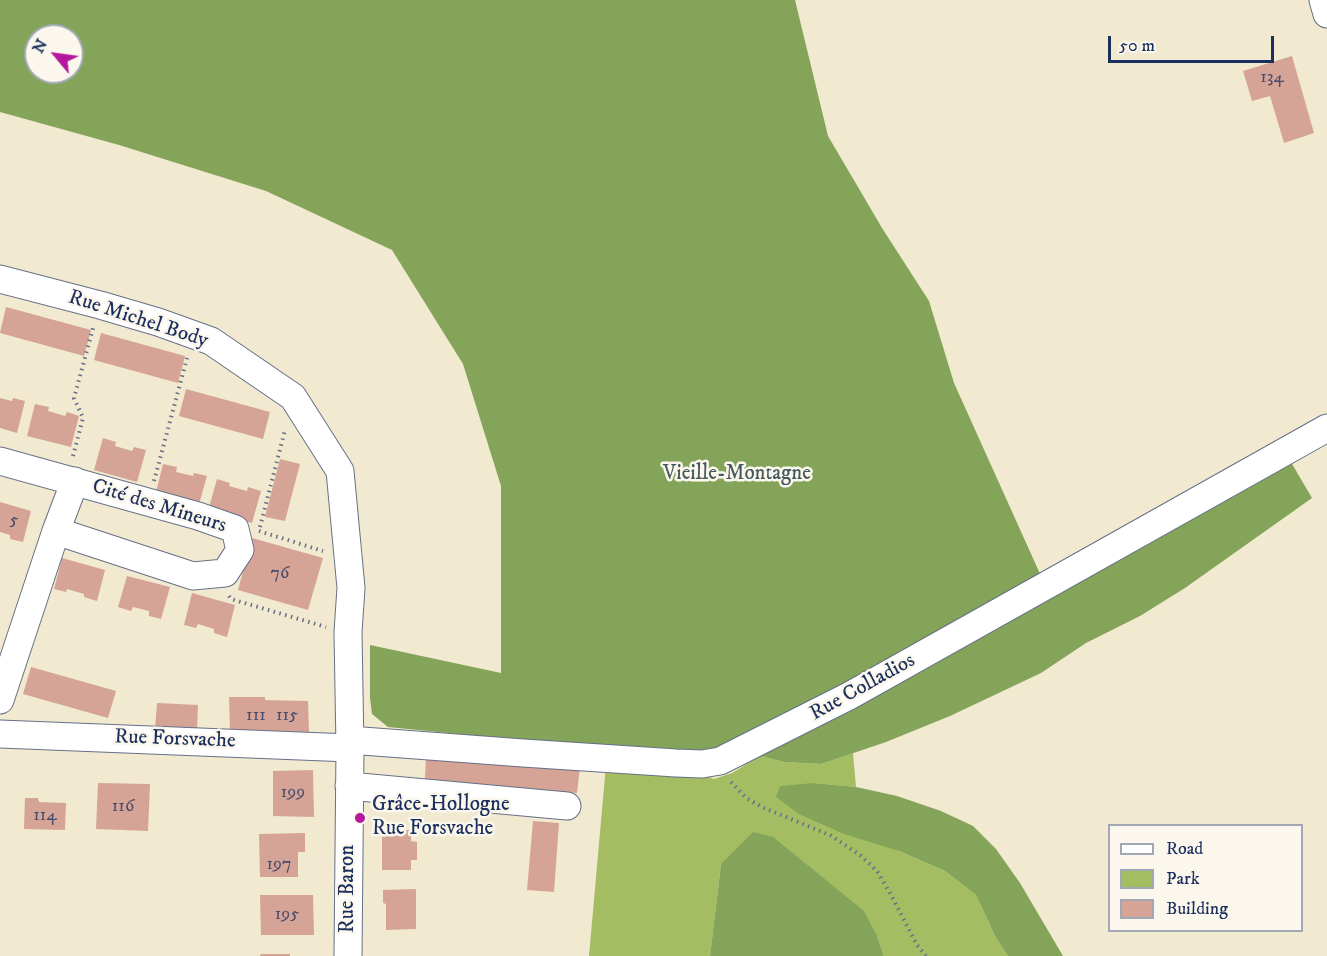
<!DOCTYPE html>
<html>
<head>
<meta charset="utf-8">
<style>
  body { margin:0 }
  #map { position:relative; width:1327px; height:956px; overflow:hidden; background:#f1e9d0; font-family:"IM FELL DW Pica",serif }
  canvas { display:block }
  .legend { position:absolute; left:1108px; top:824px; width:195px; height:108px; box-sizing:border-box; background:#fbf7ec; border:2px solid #a1a7b3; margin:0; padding:8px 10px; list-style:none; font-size:18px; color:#1b2f5e }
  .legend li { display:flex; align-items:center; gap:12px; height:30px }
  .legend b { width:30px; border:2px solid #a1a7b3 }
  .north { position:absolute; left:24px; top:24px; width:60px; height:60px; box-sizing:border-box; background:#fbf7ec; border:2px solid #a1a7b3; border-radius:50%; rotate:299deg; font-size:16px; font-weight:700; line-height:24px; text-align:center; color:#1b2f5e }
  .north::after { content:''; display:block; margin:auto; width:21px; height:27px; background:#b5179e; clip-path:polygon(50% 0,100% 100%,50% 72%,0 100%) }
  .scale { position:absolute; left:1108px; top:36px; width:166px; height:27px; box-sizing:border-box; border:3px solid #1b2f5e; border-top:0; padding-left:8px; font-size:18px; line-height:21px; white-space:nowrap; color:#1b2f5e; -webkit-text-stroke:4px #fbf7ec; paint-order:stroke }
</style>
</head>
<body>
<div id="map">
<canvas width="1327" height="956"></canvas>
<ul class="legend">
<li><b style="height:8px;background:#fff"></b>Road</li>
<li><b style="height:16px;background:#a4bd63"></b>Park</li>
<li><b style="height:16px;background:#d5a497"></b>Building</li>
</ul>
<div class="north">N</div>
<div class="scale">50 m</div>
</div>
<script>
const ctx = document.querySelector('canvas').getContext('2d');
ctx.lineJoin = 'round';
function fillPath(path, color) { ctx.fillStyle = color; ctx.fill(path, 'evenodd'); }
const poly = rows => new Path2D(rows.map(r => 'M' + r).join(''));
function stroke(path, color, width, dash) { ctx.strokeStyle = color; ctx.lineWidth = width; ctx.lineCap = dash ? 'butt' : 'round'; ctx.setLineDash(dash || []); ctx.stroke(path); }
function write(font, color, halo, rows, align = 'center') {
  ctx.font = font + ' "IM FELL DW Pica",serif'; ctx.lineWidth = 5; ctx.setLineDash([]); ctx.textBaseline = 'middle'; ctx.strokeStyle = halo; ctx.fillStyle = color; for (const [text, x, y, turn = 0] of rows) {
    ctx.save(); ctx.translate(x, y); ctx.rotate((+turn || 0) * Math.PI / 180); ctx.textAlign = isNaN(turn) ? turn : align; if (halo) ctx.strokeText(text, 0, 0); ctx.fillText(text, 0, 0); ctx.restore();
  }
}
const green = poly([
  [853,753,856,787,814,783,899,851,945,871,976,895,996,938,1008,956,884,956,877,936,721,864,710,956,589,956,606,765,701,773,714,779,732,773,760,756,784,762,821,764]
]);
const forest = poly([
  [0,0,795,0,828,136,882,228,929,301,954,383,1041,576,730,749,680,756,388,727,372,714,370,698,370,645,501,673,501,486,463,364,392,250,266,191,119,145,0,112],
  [36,36,72,36,72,72,36,72],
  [1288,457,1312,498,1185,588,1140,616,1086,643,1041,673,950,716,886,742,821,764,784,762,760,756,876,697,992,632],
  [814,783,856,787,897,796,941,811,973,826,996,849,1020,883,1063,956,1008,956,996,938,976,895,945,871,899,851,844,834,799,814,776,797,780,786],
  [753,832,773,837,864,911,877,936,884,956,710,956,721,864]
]);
const building = poly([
  [1292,56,1314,133,1284,143,1270,96,1252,101,1243,71],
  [6,307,91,330,84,356,0,333],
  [101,333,185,356,178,383,94,360],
  [186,389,270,412,263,439,179,416],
  [0,398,12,401,13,398,25,401,17,433,0,428],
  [35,404,49,407,48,411,65,416,67,412,79,416,71,447,27,436],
  [103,438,116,442,115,446,132,451,134,447,146,450,137,482,94,470],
  [280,459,300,464,285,521,265,517],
  [163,464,177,467,176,472,193,476,194,473,207,476,198,508,155,496],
  [217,479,230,483,229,486,247,491,248,487,261,491,252,523,208,511],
  [0,502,31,511,23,542,10,539,10,535,0,532],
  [252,538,323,558,308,610,238,590],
  [62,558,105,570,97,601,84,597,84,594,67,589,66,592,54,589],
  [127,576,170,587,161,619,149,616,149,611,133,607,131,611,118,607],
  [192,593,235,605,227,637,214,633,214,629,198,624,196,628,184,625],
  [31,667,116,691,108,718,23,694],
  [229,697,265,697,265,700,308,701,309,732,230,731],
  [157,703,198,705,197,730,155,729],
  [426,757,580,767,577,793,425,779],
  [313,770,314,817,273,816,273,771],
  [98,783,150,784,148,831,96,829],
  [25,798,38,798,39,802,66,803,65,830,24,829],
  [533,821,559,823,554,892,527,890],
  [382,830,411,830,411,841,417,842,417,860,411,860,411,870,382,870],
  [305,833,305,852,298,852,298,877,260,877,259,834],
  [416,889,416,929,386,930,386,904,383,903,383,890],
  [260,895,313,895,314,935,261,935],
  [261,954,290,954,290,956,260,956]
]);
const path = poly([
  [73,456,83,418,74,398,93,328],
  [154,481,187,358],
  [260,527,285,430],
  [259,531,323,551],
  [229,596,231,599,326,627],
  [731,782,746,798,764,808,830,835,860,855,877,871,890,893,917,945,926,956]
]);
const minor = poly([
  [1323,0,1327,14],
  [0,279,100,305,158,322,211,341,293,397,340,471,351,588,348,632,350,748,348,956],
  [0,461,198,516,235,529,240,550,225,573,193,576,56,531],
  [0,700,56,531,75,481],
  [0,734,350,748],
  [349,740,523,753,676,763,702,764,720,761,849,696,1327,428],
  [349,786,567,806]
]);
const markers = [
  [360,818,6,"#b5179e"]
];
const numberNames = [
  ["134",1272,78],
  ["5",14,521],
  ["76",280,574],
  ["111",256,716],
  ["115",287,716],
  ["199",293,793],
  ["116",123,807],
  ["114",45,816],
  ["197",279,865],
  ["195",287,915]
];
const streetNames = [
  ["Rue Michel Body",138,320,18],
  ["Cité des Mineurs",159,507,17],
  ["Rue Colladios",863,688,-29],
  ["Rue Forsvache",175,740,2],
  ["Rue Baron",349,889,-90]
];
const parkNames = [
  ["Vieille-Montagne",737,475]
];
const poiNames = [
  ["Grâce-Hollogne",372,806],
  ["Rue Forsvache",372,830]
];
fillPath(green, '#a4bd63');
fillPath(forest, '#83a459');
fillPath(building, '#d5a497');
stroke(minor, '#667086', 29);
stroke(path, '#667086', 4, [1.5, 4.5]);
stroke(minor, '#fff', 27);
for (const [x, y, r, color] of markers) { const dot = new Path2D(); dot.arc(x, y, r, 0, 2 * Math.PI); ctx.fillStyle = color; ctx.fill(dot); stroke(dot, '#fbf7ec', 2); }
write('18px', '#4a4c6c', null, numberNames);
write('21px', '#1b2f5e', '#fbf7ec', streetNames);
write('21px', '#445a60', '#fbf7ec', parkNames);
write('21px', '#1b2f5e', '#fbf7ec', poiNames, 'left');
</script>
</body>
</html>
